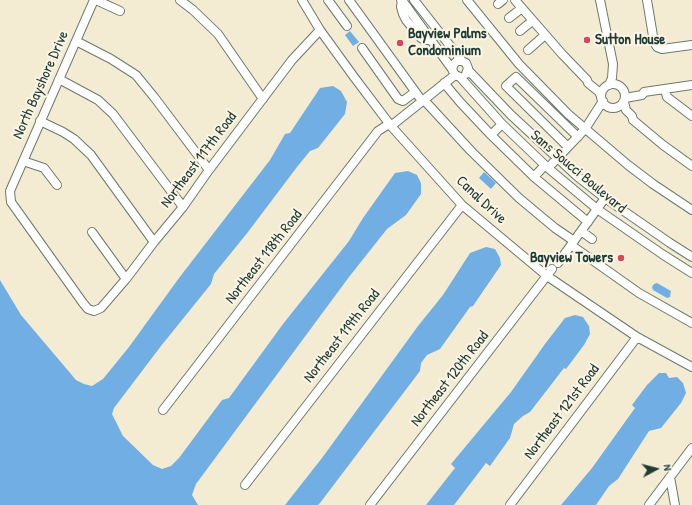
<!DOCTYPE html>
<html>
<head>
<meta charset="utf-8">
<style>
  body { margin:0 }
  #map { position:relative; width:692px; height:505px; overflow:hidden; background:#f3ecd3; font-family:"Patrick Hand",sans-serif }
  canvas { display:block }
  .north { position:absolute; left:636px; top:449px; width:40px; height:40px; -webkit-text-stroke:3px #fcf5e5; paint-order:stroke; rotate:83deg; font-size:11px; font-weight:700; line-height:16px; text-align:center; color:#1f3d34 }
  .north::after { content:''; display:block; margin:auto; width:14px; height:18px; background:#1f3d34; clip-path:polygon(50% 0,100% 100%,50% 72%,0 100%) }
</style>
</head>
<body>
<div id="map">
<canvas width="692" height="505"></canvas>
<div class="north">N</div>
</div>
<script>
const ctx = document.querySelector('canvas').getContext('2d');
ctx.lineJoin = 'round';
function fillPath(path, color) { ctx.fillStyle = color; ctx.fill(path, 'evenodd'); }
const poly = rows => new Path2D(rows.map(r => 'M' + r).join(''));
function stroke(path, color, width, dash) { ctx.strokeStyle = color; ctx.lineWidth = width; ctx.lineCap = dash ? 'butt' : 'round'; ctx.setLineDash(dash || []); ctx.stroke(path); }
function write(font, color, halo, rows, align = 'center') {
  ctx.font = font + ' "Patrick Hand",sans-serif'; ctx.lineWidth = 4; ctx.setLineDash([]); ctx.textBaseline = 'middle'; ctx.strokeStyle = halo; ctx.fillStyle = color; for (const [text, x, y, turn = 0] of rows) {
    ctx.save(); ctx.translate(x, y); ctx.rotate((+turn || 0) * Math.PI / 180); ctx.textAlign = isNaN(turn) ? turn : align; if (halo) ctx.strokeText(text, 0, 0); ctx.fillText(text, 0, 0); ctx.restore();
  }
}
const water = poly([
  [350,31,359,42,353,46,345,35],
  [333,86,341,91,347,102,345,114,318,148,310,151,297,167,248,232,214,274,211,284,161,346,114,408,112,414,123,436,153,465,162,469,171,466,179,458,222,400,229,398,283,324,349,241,363,218,395,173,408,171,417,175,421,183,421,194,406,215,387,229,349,277,196,484,192,495,198,505,0,505,0,280,21,315,76,380,84,384,92,386,103,379,129,347,179,278,270,160,285,134,290,133,320,88],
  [484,172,496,183,491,189,479,178],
  [486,247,495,249,500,258,501,265,473,306,470,307,440,349,427,355,421,363,420,371,320,503,318,505,285,505,322,458,418,326,443,295,470,253],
  [657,283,671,291,670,297,667,298,653,290,652,287,654,284],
  [575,315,583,317,589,326,590,334,584,345,566,369,564,368,530,412,523,416,514,424,510,438,490,466,486,463,454,505,426,505,455,468,451,464,511,392,545,344,565,318],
  [659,373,666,373,669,378,677,377,683,383,686,393,681,403,661,428,649,431,618,479,609,486,596,505,561,505,592,468,635,408,632,405,647,385]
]);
const minor = poly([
  [94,0,10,191,11,202,83,303,88,309,94,311,101,308,126,279,154,242,183,207,209,170,292,60,320,30],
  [96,0,120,11],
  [180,0,193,10,218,34,263,99],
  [302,0,320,30,354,77,391,126,462,205,547,276,637,337,692,367],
  [328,0,347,26],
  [349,0,422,101],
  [401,0,402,0,401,7,403,14,406,20,421,38,425,40,431,40],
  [402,0,452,69],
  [414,0,462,61,466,63,468,68,466,74],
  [467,0,519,64,568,114,628,165,653,184,692,210],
  [515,0,562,54,587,80,588,83,599,92,601,96],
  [600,0,613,64,612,78,609,85],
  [647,0,654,42,657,47,662,49,692,45],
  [498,4,503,0],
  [509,18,522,8],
  [520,31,532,21],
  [76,41,111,59,136,75,154,97,209,170],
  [362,48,398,99,403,101,415,92],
  [528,50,545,35],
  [462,61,457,61,454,64,452,69,455,75,460,77,502,124,548,168,597,209,662,254,692,273],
  [468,70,511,115,578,177,605,198,670,243,692,257],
  [59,79,98,100,113,114,183,207],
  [444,83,460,102,491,135,534,177,588,222],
  '601 96a12 12 0 1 1 24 0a12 12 0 1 1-24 0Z',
  [665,89,667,97,692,116],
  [625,98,642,95,644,92,692,85],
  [424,100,471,151,519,198,555,228,574,241],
  [624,102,626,110,632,116,633,120,663,145,692,166],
  [40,121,63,132,74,139,91,155,154,242],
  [391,126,455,75],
  [491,135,502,124],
  [568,147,506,86,516,77,578,137],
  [23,161,44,168,57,185],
  [548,168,585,129,603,101],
  [534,177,545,165],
  [581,231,592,239],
  [92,232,126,279],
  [571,245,639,293,692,323],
  [558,263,605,198],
  [163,410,378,131,389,124],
  [670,477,675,505],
  [245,485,462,205],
  [370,505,552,269],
  [510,505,637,337],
  [649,505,692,448]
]);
const markers = [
  [587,40,4,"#d1495b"],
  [400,43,4,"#d1495b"],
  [621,258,4,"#d1495b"]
];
const poiNames = [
  ["Bayview Palms",408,34],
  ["Condominium",408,51],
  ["Sutton House",595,40],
  ["Bayview Towers",613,258,"right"]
];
const streetNames = [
  ["North Bayshore Drive",41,85,-66],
  ["Northeast 117th Road",199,160,-53],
  ["Sans Soucci Boulevard",578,172,40],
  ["Canal Drive",481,200,43],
  ["Northeast 118th Road",264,257,-52],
  ["Northeast 119th Road",342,336,-52],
  ["Northeast 120th Road",450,379,-52],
  ["Northeast 121st Road",562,412,-53]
];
fillPath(water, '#71aee3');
stroke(minor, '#697a6c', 10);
stroke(minor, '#fff', 8);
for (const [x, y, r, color] of markers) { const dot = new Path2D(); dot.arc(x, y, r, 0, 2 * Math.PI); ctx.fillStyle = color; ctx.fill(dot); stroke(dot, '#fcf5e5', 1.5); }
write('bold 15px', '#1f3d34', '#fcf5e5', poiNames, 'left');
write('15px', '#1f3d34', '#fcf5e5', streetNames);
</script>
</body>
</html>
